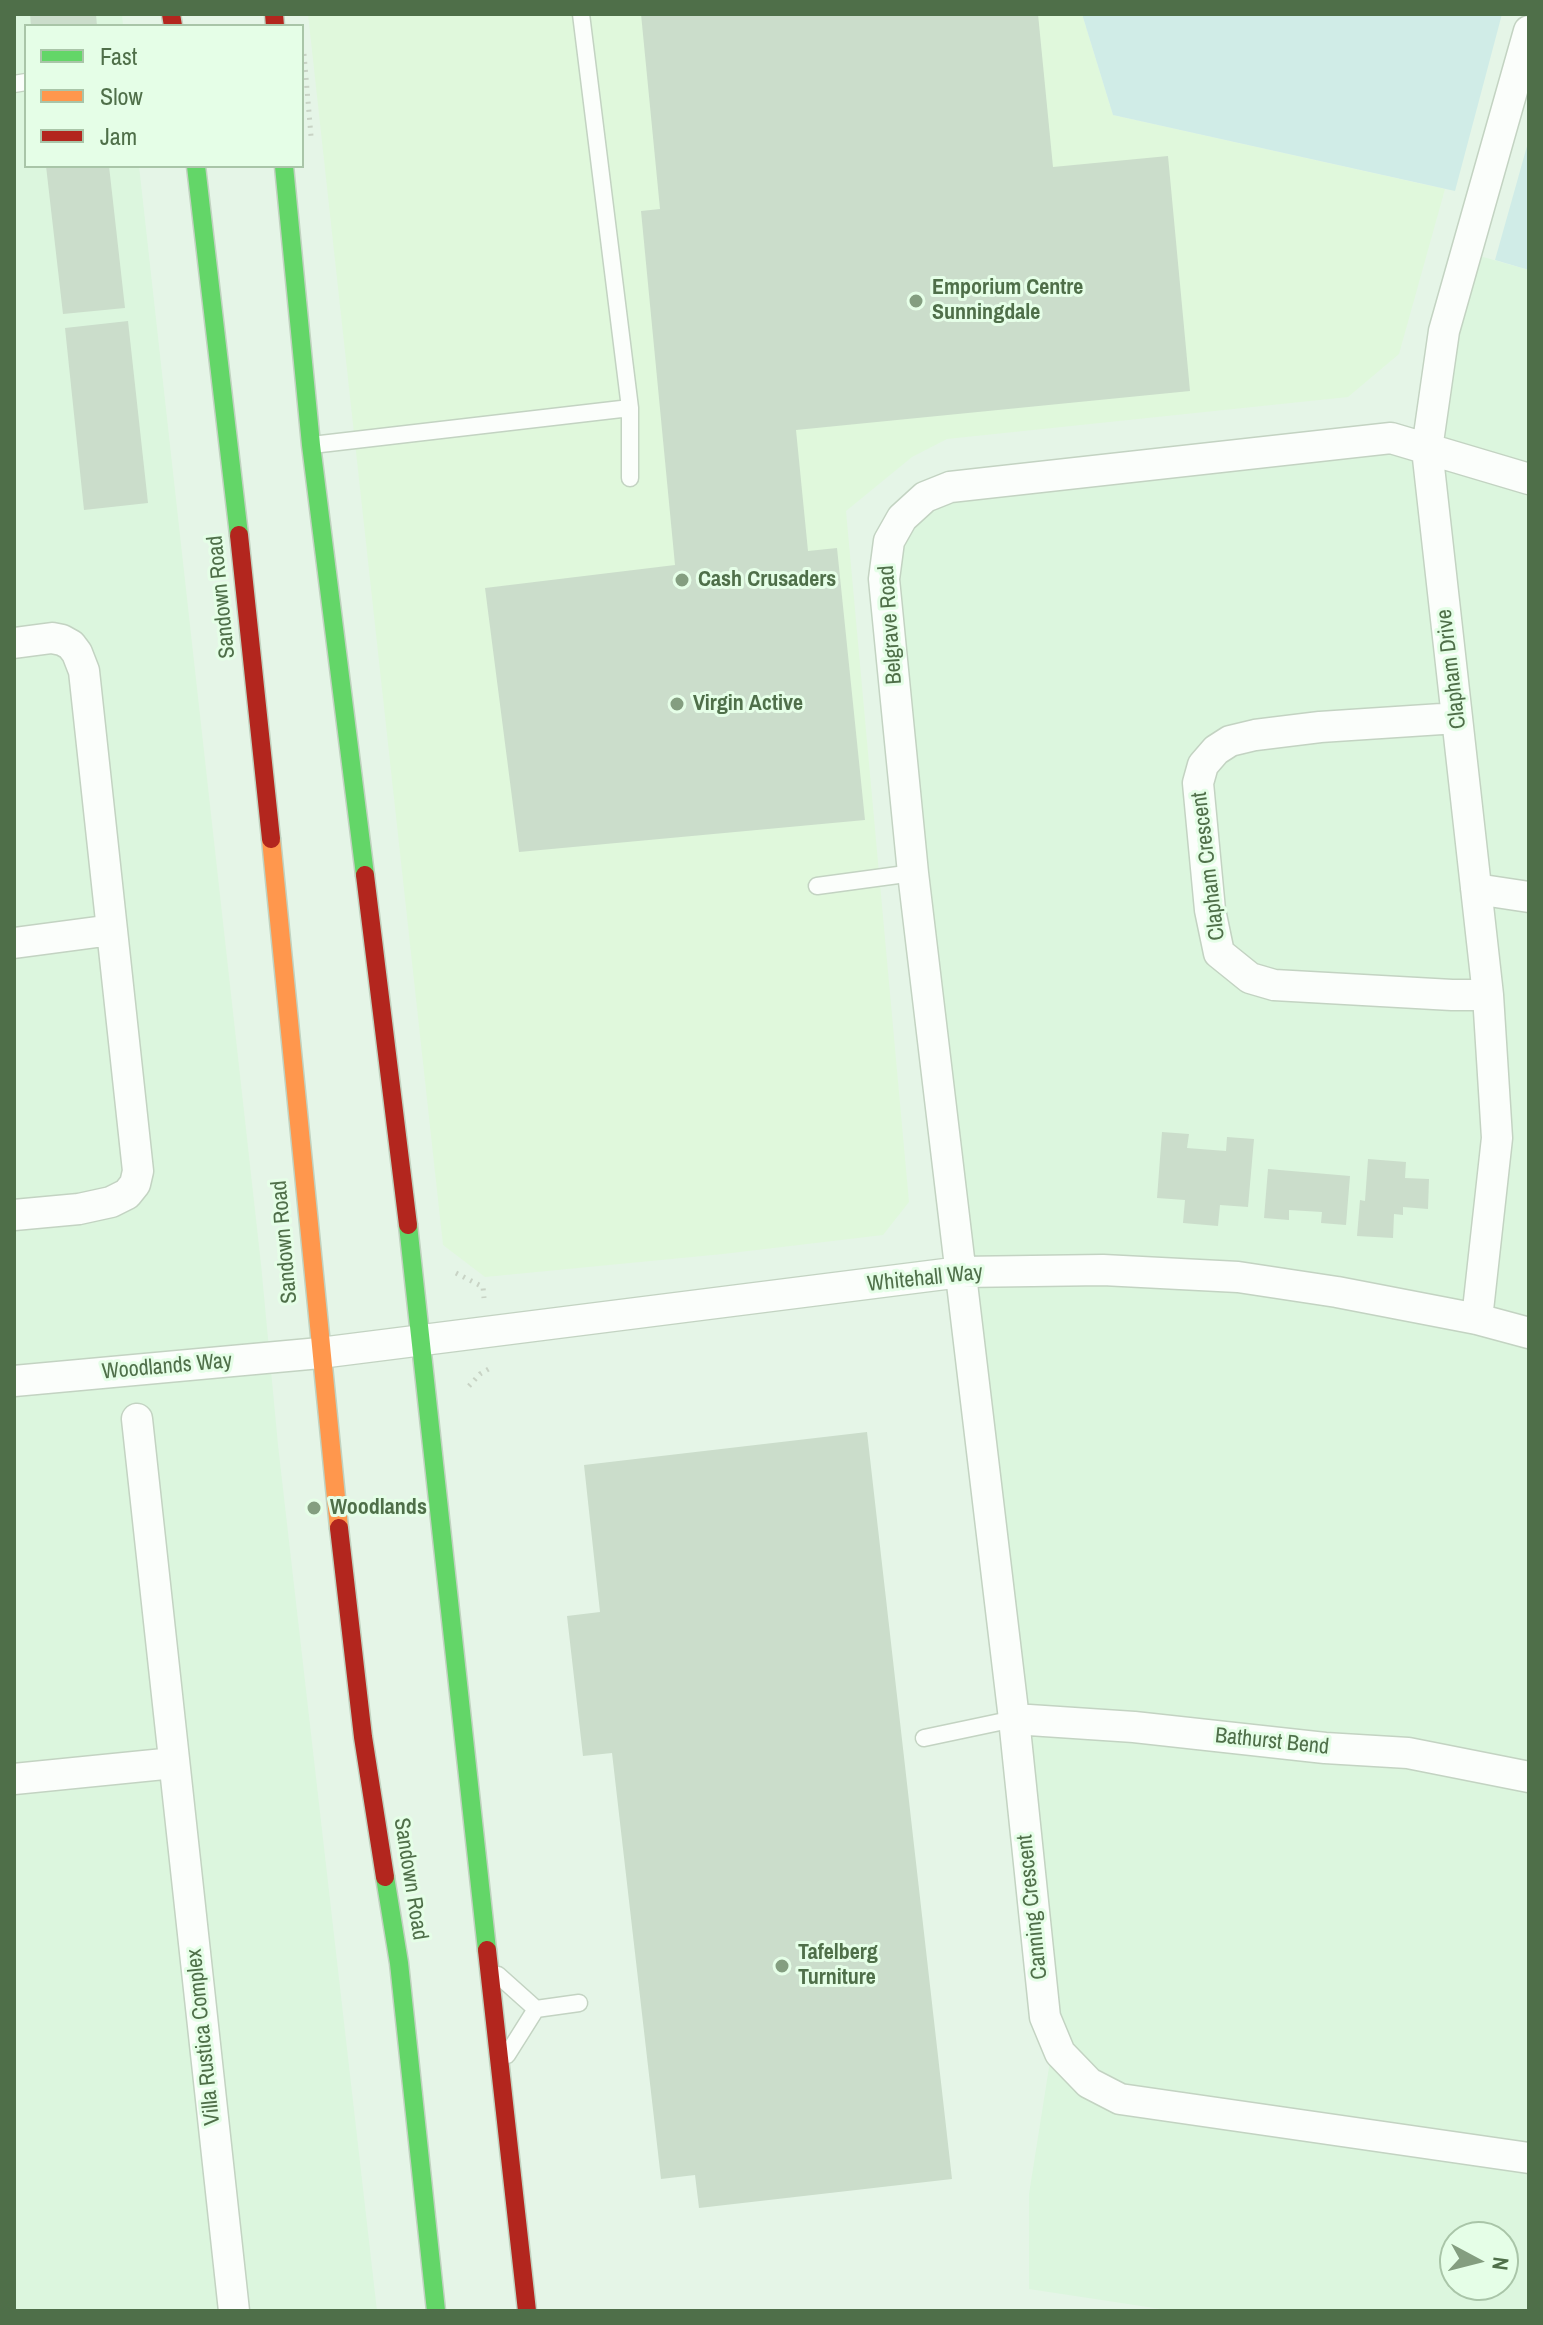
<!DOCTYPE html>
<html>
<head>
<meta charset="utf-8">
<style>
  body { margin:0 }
  #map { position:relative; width:1543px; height:2325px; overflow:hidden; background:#e5f5e7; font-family:"Archivo Narrow",sans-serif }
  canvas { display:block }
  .frame { position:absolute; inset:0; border:16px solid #4f6f49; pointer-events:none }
  .legend { position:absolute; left:24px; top:24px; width:280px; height:144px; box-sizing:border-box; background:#e5fee7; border:2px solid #a9c5a8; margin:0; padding:10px 14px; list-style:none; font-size:24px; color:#4f6f49 }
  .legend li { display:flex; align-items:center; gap:16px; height:40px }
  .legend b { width:40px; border:2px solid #a9c5a8 }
  .north { position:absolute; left:1439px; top:2221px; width:80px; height:80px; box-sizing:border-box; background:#e5fee7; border:2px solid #a9c5a8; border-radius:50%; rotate:97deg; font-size:22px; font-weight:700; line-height:32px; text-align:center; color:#4f6f49 }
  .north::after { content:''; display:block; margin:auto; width:28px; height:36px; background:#849e80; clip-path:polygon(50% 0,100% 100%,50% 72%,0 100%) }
</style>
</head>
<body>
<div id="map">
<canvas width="1543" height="2325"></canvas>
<div class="frame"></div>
<ul class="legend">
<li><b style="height:10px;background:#63d668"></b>Fast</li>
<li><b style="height:10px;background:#ff974d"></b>Slow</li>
<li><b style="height:10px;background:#b3261e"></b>Jam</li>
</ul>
<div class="north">N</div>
</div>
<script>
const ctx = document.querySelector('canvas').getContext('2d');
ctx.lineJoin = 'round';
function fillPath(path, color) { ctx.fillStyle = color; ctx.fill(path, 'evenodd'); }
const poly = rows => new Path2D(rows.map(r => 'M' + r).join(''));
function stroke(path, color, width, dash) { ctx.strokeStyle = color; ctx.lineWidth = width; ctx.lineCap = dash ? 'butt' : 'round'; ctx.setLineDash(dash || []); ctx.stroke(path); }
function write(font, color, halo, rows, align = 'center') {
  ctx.font = font + ' "Archivo Narrow",sans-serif'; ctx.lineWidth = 6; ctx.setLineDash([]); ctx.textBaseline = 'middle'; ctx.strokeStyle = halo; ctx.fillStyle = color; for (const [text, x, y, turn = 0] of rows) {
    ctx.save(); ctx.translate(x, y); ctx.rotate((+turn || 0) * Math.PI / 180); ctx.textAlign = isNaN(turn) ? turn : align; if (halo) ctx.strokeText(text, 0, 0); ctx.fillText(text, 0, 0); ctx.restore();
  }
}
const residential = poly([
  [14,14,122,14,123,26,26,26,26,166,139,166,261,1264,278,1445,377,2311,14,2311],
  [1469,253,1529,270,1529,2311,1174,2311,1029,2289,1029,2194,1053,2042,885,579,926,498,1428,449],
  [1455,2237,1503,2237,1503,2285,1455,2285]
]);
const commercial = poly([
  [308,14,1082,14,1113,115,1445,189,1399,354,1348,397,947,439,912,457,846,511,909,1202,883,1235,723,1254,485,1277,443,1245]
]);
const green = poly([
  [1082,14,1502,14,1455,191,1113,115],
  [1529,139,1529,270,1495,260]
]);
const building = poly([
  [30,14,96,14,97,26,31,26],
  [641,14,1038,14,1053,167,1168,156,1190,391,796,430,808,551,837,548,865,820,519,852,485,588,675,565,641,211,660,209],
  [46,166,109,166,125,308,63,314],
  [128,321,148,503,84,510,65,328],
  [1162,1132,1189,1134,1187,1148,1226,1151,1227,1137,1254,1139,1248,1207,1220,1205,1218,1226,1183,1223,1185,1200,1157,1198],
  [1368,1159,1406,1162,1405,1178,1429,1179,1428,1209,1403,1207,1403,1215,1394,1214,1393,1238,1357,1236,1360,1200,1365,1201],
  [1268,1169,1350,1176,1346,1225,1321,1223,1322,1212,1289,1210,1289,1220,1264,1218],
  [867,1432,952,2179,699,2208,695,2175,661,2179,612,1753,583,1756,567,1616,600,1612,584,1465]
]);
const path = poly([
  [304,54,311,136],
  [456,1273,483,1287,484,1298],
  [469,1386,480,1374,492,1367]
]);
const lane = poly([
  [581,14,630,408,630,478],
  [14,84,26,82],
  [312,445,630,408],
  [817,886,913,873],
  [924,1738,1014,1719],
  [498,1975,536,2009,579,2003],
  [507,2055,536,2009]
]);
const street = poly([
  [1529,479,1391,438,950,487,925,497,902,518,889,541,884,579,913,873,1014,1719,1045,2017,1060,2053,1089,2083,1120,2099,1529,2158],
  [14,643,52,638,62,640,71,645,77,653,84,671,138,1171,135,1184,127,1194,111,1202,79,1209,14,1215],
  [1457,718,1320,727,1255,735,1230,741,1216,750,1203,765,1198,783,1210,910,1219,953,1250,978,1274,985,1452,995,1488,995],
  [1476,889,1529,897],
  [14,943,112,930],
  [1477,1319,1497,1138,1488,995,1427,449,1444,331,1529,31],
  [14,1381,320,1353,961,1272,1103,1270,1238,1277,1337,1292,1477,1319,1529,1333],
  [137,1419,234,2311],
  [1014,1719,1134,1727,1325,1748,1408,1753,1529,1777],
  [14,1779,174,1763]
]);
const fast = poly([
  [196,166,239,535],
  [284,166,311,445,365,875],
  [408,1225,487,1950],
  [385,1877,399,1963,436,2311]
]);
const slow = poly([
  [271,839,339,1528]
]);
const jam = poly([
  [171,14,173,26],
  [274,14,275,26],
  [239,535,271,839],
  [365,875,408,1225],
  [339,1528,363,1737,385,1877],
  [487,1950,527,2311]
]);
const markers = [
  [916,301,8,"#849e80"],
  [682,580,8,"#849e80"],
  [677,704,8,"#849e80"],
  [314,1508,8,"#849e80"],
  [782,1966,8,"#849e80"]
];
const poiNames = [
  ["Emporium Centre",932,288],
  ["Sunningdale",932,313],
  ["Cash Crusaders",698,580],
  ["Virgin Active",693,704],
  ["Woodlands",330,1508],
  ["Tafelberg",798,1953],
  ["Turniture",798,1978]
];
const streetNames = [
  ["Sandown Road",222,597,-96],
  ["Belgrave Road",891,625,-94],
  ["Clapham Drive",1452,669,-97],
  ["Clapham Crescent",1209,866,-97],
  ["Sandown Road",285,1242,-95],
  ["Whitehall Way",925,1279,-6],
  ["Woodlands Way",167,1367,-5],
  ["Bathurst Bend",1272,1742,6],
  ["Sandown Road",410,1879,81],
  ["Canning Crescent",1033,1907,-96],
  ["Villa Rustica Complex",204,2037,-96]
];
fillPath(residential, '#dcf6de');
fillPath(commercial, '#e0f8dc');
fillPath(green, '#d0ece7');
fillPath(building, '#cbddcb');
stroke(lane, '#c3d3c2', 19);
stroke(street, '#c3d3c2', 33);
stroke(fast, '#c1d2c0', 21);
stroke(slow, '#c1d2c0', 21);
stroke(jam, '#c1d2c0', 21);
stroke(path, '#c8d3c5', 5, [2, 6]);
stroke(lane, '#fbfefb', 16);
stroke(street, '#fbfefb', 30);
stroke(fast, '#63d668', 18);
stroke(slow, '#ff974d', 18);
stroke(jam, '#b3261e', 18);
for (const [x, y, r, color] of markers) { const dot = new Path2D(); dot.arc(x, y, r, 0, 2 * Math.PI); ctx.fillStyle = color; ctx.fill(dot); stroke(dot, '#e5fee7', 3); }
write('bold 22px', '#4f6f49', '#e5fee7', poiNames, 'left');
write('22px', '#4f6f49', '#e5fee7', streetNames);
</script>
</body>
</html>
